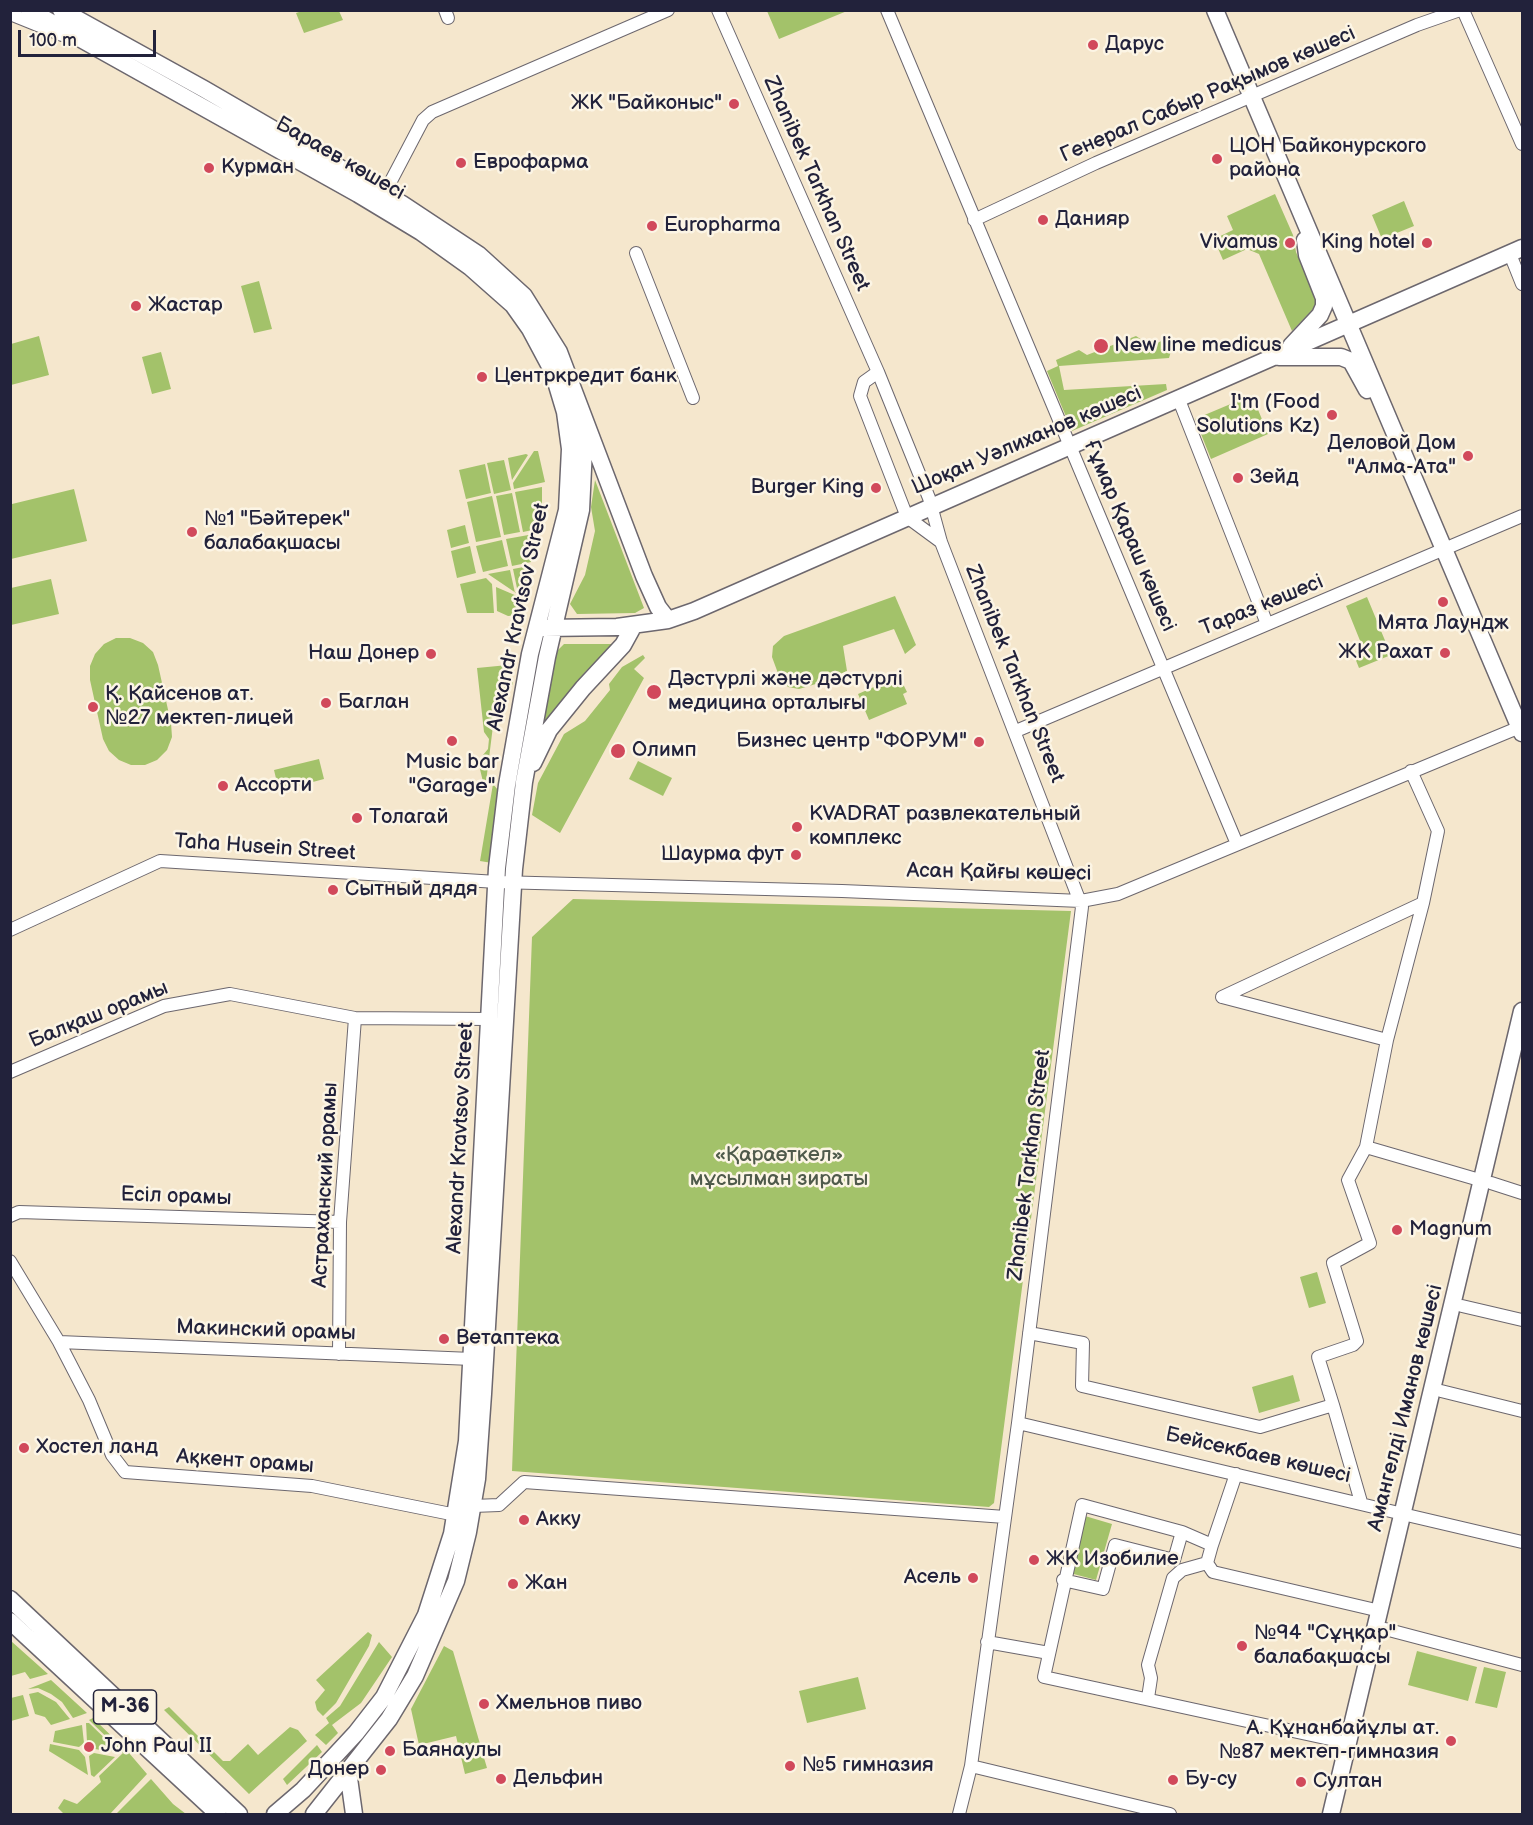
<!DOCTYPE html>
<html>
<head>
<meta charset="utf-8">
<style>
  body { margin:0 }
  #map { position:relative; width:1533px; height:1825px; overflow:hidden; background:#f5e7cd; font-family:"Balsamiq Sans",sans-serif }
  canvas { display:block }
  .frame { position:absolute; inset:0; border:12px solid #22223b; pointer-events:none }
  .scale { position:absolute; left:18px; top:30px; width:138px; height:27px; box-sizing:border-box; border:3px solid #22223b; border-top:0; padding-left:8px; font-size:18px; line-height:21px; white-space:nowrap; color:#22223b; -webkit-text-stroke:4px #fcf5e5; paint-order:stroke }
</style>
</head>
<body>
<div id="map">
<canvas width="1533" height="1825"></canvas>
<div class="frame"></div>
<div class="scale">100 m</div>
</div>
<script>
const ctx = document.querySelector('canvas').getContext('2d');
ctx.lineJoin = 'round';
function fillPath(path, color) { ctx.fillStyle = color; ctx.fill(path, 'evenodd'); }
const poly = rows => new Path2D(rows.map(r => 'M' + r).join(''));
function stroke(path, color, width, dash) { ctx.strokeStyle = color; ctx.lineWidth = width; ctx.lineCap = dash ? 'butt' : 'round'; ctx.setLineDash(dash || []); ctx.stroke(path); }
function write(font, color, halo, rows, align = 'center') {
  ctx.font = font + ' "Balsamiq Sans",sans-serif'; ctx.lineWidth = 5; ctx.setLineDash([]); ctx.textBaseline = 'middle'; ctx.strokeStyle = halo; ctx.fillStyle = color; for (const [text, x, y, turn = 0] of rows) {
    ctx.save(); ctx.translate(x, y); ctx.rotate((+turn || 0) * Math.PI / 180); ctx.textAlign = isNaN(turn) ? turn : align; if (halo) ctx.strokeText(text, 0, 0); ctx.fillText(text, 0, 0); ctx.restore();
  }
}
const green = poly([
  [302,11,339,11,343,20,304,33,296,13],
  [767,11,847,11,779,39],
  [1275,194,1293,235,1296,252,1318,304,1292,331,1259,254,1247,249,1223,260,1214,239,1233,230,1227,216],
  [1404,201,1414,226,1382,239,1372,215],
  [259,281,272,329,254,333,241,286],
  [39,336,49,375,11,385,11,344],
  [1136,336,1142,340,1146,348,1168,338,1172,348,1169,358,1059,366,1064,390,1166,384,1167,390,1072,431,1047,371,1058,366,1056,360,1079,350,1087,355],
  [161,352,171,389,152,394,142,357],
  [1252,395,1268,434,1211,459,1195,419],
  [534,451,538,451,545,482,514,489,513,483],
  [526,454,528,455,512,480,508,458],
  [504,460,511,490,494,494,487,463],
  [485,464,491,493,466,499,459,470],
  [595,480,644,608,635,613,577,614,570,604,585,575,595,531,591,507],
  [542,487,542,504,537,529,523,532,515,492],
  [74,489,87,541,11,559,11,498,12,504],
  [512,493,520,532,504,535,496,496],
  [492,496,501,537,476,542,467,502],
  [465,525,469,543,451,548,447,530],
  [534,534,531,562,512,566,506,539],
  [502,540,508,566,483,572,476,546],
  [470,546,476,573,457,578,451,551],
  [529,566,524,594,518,593,513,569],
  [510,570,515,593,516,593,488,574],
  [486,578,492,584,494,613,467,613,460,584],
  [51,579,59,614,11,625,11,588],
  [496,587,524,599,520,615,508,616,497,611],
  [895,596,916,645,905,654,894,629,843,646,847,671,819,683,799,689,788,687,779,676,772,657,773,646,784,636],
  [1367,597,1391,655,1359,668,1353,653,1363,648,1346,606],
  [116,638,130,638,143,643,153,652,158,665,171,723,172,737,167,750,157,760,145,765,131,765,119,760,109,751,103,739,90,680,90,666,95,654,104,644],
  [564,644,619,644,586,671,542,726,557,651],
  [643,655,645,658,634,669,644,678,560,833,532,815,538,783,564,734,585,721,610,690,609,684,622,667],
  [508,665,513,684,495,710,485,790,478,761,488,749,489,739,484,732,477,668],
  [899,676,907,692,903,694,907,704,869,720,858,694],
  [319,759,324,779,279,791,274,770],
  [638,761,672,778,663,796,629,779],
  [493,784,498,790,492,863,480,861],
  [573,899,1071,911,994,1503,989,1507,512,1471,532,937],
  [1317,1272,1326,1303,1309,1308,1300,1277],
  [1293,1375,1300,1401,1259,1413,1252,1387],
  [1085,1516,1112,1524,1096,1580,1070,1573],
  [368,1632,372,1635,369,1646,336,1703,323,1716,317,1710,315,1702,325,1690,316,1680],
  [11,1641,48,1674,30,1679,25,1672,11,1676],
  [379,1642,392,1657,361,1703,332,1725,338,1733,326,1745,315,1735,329,1723,326,1718,340,1706],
  [444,1646,453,1651,487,1768,465,1774,456,1736,419,1745,411,1709],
  [1417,1651,1477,1667,1468,1701,1408,1685],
  [1484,1667,1506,1672,1497,1708,1475,1703],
  [858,1677,866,1709,807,1723,799,1691],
  [51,1680,87,1713,73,1718,62,1702,51,1694,38,1688,28,1689],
  [38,1692,56,1702,70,1719,51,1725,45,1717,35,1714,29,1694],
  [23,1695,29,1716,11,1721,11,1698],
  [169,1707,223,1761,230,1761,248,1744,258,1755,290,1727,298,1730,307,1741,249,1794,164,1710],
  [93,1718,129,1753,147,1774,110,1814,64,1814,58,1808,64,1799,77,1804,101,1782,99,1776,123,1753,89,1720],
  [86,1723,89,1723,119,1752,94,1749,87,1742],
  [82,1725,84,1743,79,1747,53,1742,55,1731],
  [50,1744,79,1750,85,1757,88,1775,49,1751],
  [317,1745,322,1752,287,1785,283,1779],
  [94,1753,115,1757,94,1777,91,1775,89,1756],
  [151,1779,173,1804,186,1814,116,1814]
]);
const minor = poly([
  [445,10,448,18],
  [718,10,878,372,929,498,941,542,1082,907,1018,1423,971,1766,959,1814],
  [887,10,1237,844],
  [1463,10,1522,144],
  [10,14,62,35],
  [381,200,423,120,432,112,668,10],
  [974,220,1096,163,1417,25,1460,10],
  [636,253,693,398],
  [1510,254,1522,284],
  [878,372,864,382,860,396,907,517,941,542],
  [1179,400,1267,624],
  [1016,731,1522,516],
  [10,930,160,861,497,882,842,891,1081,901,1118,894,1520,727],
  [1222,997,1423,903],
  [1222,997,1387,1040],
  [10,1072,164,1006,230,994,355,1018,489,1019],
  [1366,1147,1483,1181],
  [1491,1183,1522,1193],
  [10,1216,19,1212,340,1222],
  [10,1261,59,1342,89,1400,112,1455,125,1472,312,1486,456,1515],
  [1462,1306,1522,1320],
  [1029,1333,1083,1343,1082,1386,1260,1427,1333,1405,1361,1502],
  [59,1342,472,1359],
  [339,1354,340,1222,355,1018],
  [1441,1391,1522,1411],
  [1333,1405,1318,1357,1353,1345,1357,1341,1333,1263,1370,1243,1348,1180,1366,1147,1387,1040,1423,903,1438,831,1411,771],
  [1018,1423,1403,1514],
  [1236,1474,1212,1545,1182,1532,1082,1505,1044,1677,1348,1743],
  [473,1506,499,1505,524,1482,1005,1517],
  [1411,1516,1522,1542],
  [1212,1545,1207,1563,1213,1572,1380,1611],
  [1063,1580,1103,1589,1115,1545,1174,1560,1182,1532],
  [1385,1629,1522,1665],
  [987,1642,1049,1653],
  [1148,1698,1151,1678,1148,1665,1173,1578,1182,1570,1207,1563],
  [971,1766,1170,1814]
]);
const major = poly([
  [29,10,358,194,421,232,470,267,513,305,530,329,553,372,565,412,570,449,567,510,530,654,507,785,497,868,467,1441,452,1534,426,1615,384,1697,356,1733,303,1790,275,1814],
  [61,10,204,89,402,204,479,255,524,296,559,352,644,576,658,607,668,620],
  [1215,10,1522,733],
  [1291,346,1320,315,1324,306,1324,298,1307,255,1305,240],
  [1279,357,1341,357,1351,361,1367,390],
  [544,628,617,627,668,620,694,611,1522,248],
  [533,763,549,730,583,688,623,645,634,625],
  [10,1599,239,1814],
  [10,1621,218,1814],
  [348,1771,354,1814],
  [314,1814,389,1719,415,1676,456,1581,468,1532,477,1479,483,1394,514,869,524,782,547,657,581,510,584,448,579,409],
  [1331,1814,1522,1011]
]);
const markers = [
  [1093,45,6,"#d1495b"],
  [734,104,6,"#d1495b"],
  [1217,159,6,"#d1495b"],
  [461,163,6,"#d1495b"],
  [209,168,6,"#d1495b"],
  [1043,220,6,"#d1495b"],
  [652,226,6,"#d1495b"],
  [1290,243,6,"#d1495b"],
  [1427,243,6,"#d1495b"],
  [136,306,6,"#d1495b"],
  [1101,346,8,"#d1495b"],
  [482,377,6,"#d1495b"],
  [1332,415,6,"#d1495b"],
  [1468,456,6,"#d1495b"],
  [1238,478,6,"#d1495b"],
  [876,488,6,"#d1495b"],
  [192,532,6,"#d1495b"],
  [1443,602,6,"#d1495b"],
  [1445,653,6,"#d1495b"],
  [431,654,6,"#d1495b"],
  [654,692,8,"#d1495b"],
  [326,703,6,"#d1495b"],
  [93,707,6,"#d1495b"],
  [452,741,6,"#d1495b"],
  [979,742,6,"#d1495b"],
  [618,751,8,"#d1495b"],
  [223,786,6,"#d1495b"],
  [357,818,6,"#d1495b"],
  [797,827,6,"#d1495b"],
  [796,855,6,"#d1495b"],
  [333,890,6,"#d1495b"],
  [1397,1230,6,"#d1495b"],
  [444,1339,6,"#d1495b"],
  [24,1448,6,"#d1495b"],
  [524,1520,6,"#d1495b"],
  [1034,1560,6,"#d1495b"],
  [973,1578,6,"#d1495b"],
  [513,1584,6,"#d1495b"],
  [1242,1646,6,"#d1495b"],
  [484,1704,6,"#d1495b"],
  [1451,1741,6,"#d1495b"],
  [89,1747,6,"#d1495b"],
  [390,1751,6,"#d1495b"],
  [790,1766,6,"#d1495b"],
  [381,1770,6,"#d1495b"],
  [501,1779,6,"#d1495b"],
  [1173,1780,6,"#d1495b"],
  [1301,1782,6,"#d1495b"]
];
const shields = [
  [125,1707,63]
];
const shieldNames = [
  ["M-36",125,1707]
];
const poiNames = [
  ["Дарус",1105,45],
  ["ЖК \"Байконыс\"",722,104,"right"],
  ["ЦОН Байконурского",1229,147],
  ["района",1229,171],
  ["Еврофарма",473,163],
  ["Курман",221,168],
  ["Данияр",1055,220],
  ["Europharma",664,226],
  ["Vivamus",1278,243,"right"],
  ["King hotel",1415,243,"right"],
  ["Жастар",148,306],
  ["New line medicus",1114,346],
  ["Центркредит банк",494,377],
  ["I'm (Food",1320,403,"right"],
  ["Solutions Kz)",1320,427,"right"],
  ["Деловой Дом",1456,444,"right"],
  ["\"Алма-Ата\"",1456,468,"right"],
  ["Зейд",1250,478],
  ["Burger King",864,488,"right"],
  ["№1 \"Бәйтерек\"",204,520],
  ["балабақшасы",204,544],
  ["Мята Лаундж",1443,624,"center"],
  ["ЖК Рахат",1433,653,"right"],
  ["Наш Донер",419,654,"right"],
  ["Дәстүрлі және дәстүрлі",668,680],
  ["медицина орталығы",668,704],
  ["Қ. Қайсенов ат.",105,695],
  ["№27 мектеп-лицей",105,719],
  ["Баглан",338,703],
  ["Бизнес центр \"ФОРУМ\"",967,742,"right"],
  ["Олимп",632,751],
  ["Music bar",452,763,"center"],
  ["\"Garage\"",452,787,"center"],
  ["Ассорти",235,786],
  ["KVADRAT развлекательный",809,815],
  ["комплекс",809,839],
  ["Толагай",369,818],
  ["Шаурма фут",784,855,"right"],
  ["Сытный дядя",345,890],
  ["Magnum",1409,1230],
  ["Ветаптека",456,1339],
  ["Хостел ланд",36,1448],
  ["Акку",536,1520],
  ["ЖК Изобилие",1046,1560],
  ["Асель",961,1578,"right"],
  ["Жан",525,1584],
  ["№94 \"Сұңқар\"",1254,1634],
  ["балабақшасы",1254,1658],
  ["Хмельнов пиво",496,1704],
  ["А. Құнанбайұлы ат.",1439,1729,"right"],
  ["№87 мектеп-гимназия",1439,1753,"right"],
  ["John Paul II",101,1747],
  ["Баянаулы",402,1751],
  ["№5 гимназия",802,1766],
  ["Донер",369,1770,"right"],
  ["Дельфин",513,1779],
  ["Бу-су",1185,1780],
  ["Султан",1313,1782]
];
const streetNames = [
  ["Генерал Сабыр Рақымов көшесі",1208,95,-23],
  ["Бараев көшесі",340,159,30],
  ["Zhanibek Tarkhan Street",816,184,66],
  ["Шоқан Уәлиханов көшесі",1027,441,-23],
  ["Ғұмар Қараш көшесі",1129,536,67],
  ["Тараз көшесі",1262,606,-22],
  ["Alexandr Kravtsov Street",519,617,-78],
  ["Zhanibek Tarkhan Street",1014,674,68],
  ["Taha Husein Street",265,848,4],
  ["Асан Қайғы көшесі",999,873,1],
  ["Балқаш орамы",99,1015,-22],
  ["Alexandr Kravtsov Street",461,1138,-87],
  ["Zhanibek Tarkhan Street",1030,1165,-83],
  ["Астраханский орамы",326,1185,-87],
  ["Есіл орамы",176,1197,2],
  ["Макинский орамы",266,1331,2],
  ["Амангелді Иманов көшесі",1406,1408,-76],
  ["Бейсекбаев көшесі",1258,1456,13],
  ["Ақкент орамы",245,1462,4]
];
const parkNames = [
  ["«Қараөткел»",779,1156],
  ["мұсылман зираты",779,1180]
];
fillPath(green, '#a3c26a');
stroke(minor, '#6c676e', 14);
stroke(major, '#6c676e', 19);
stroke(minor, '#fff', 12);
stroke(major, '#fff', 16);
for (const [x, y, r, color] of markers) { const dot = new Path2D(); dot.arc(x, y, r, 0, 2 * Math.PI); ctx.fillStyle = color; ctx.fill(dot); stroke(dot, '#fcf5e5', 2); }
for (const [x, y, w] of shields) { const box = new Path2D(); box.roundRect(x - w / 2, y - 17, w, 34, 4.5); ctx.fillStyle = '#fcf5e5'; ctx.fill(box); stroke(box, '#22223b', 1.5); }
write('bold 20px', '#22223b', null, shieldNames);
write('21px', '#22223b', '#fcf5e5', poiNames, 'left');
write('21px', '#22223b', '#fcf5e5', streetNames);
write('21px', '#4f5a4b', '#fcf5e5', parkNames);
</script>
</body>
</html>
